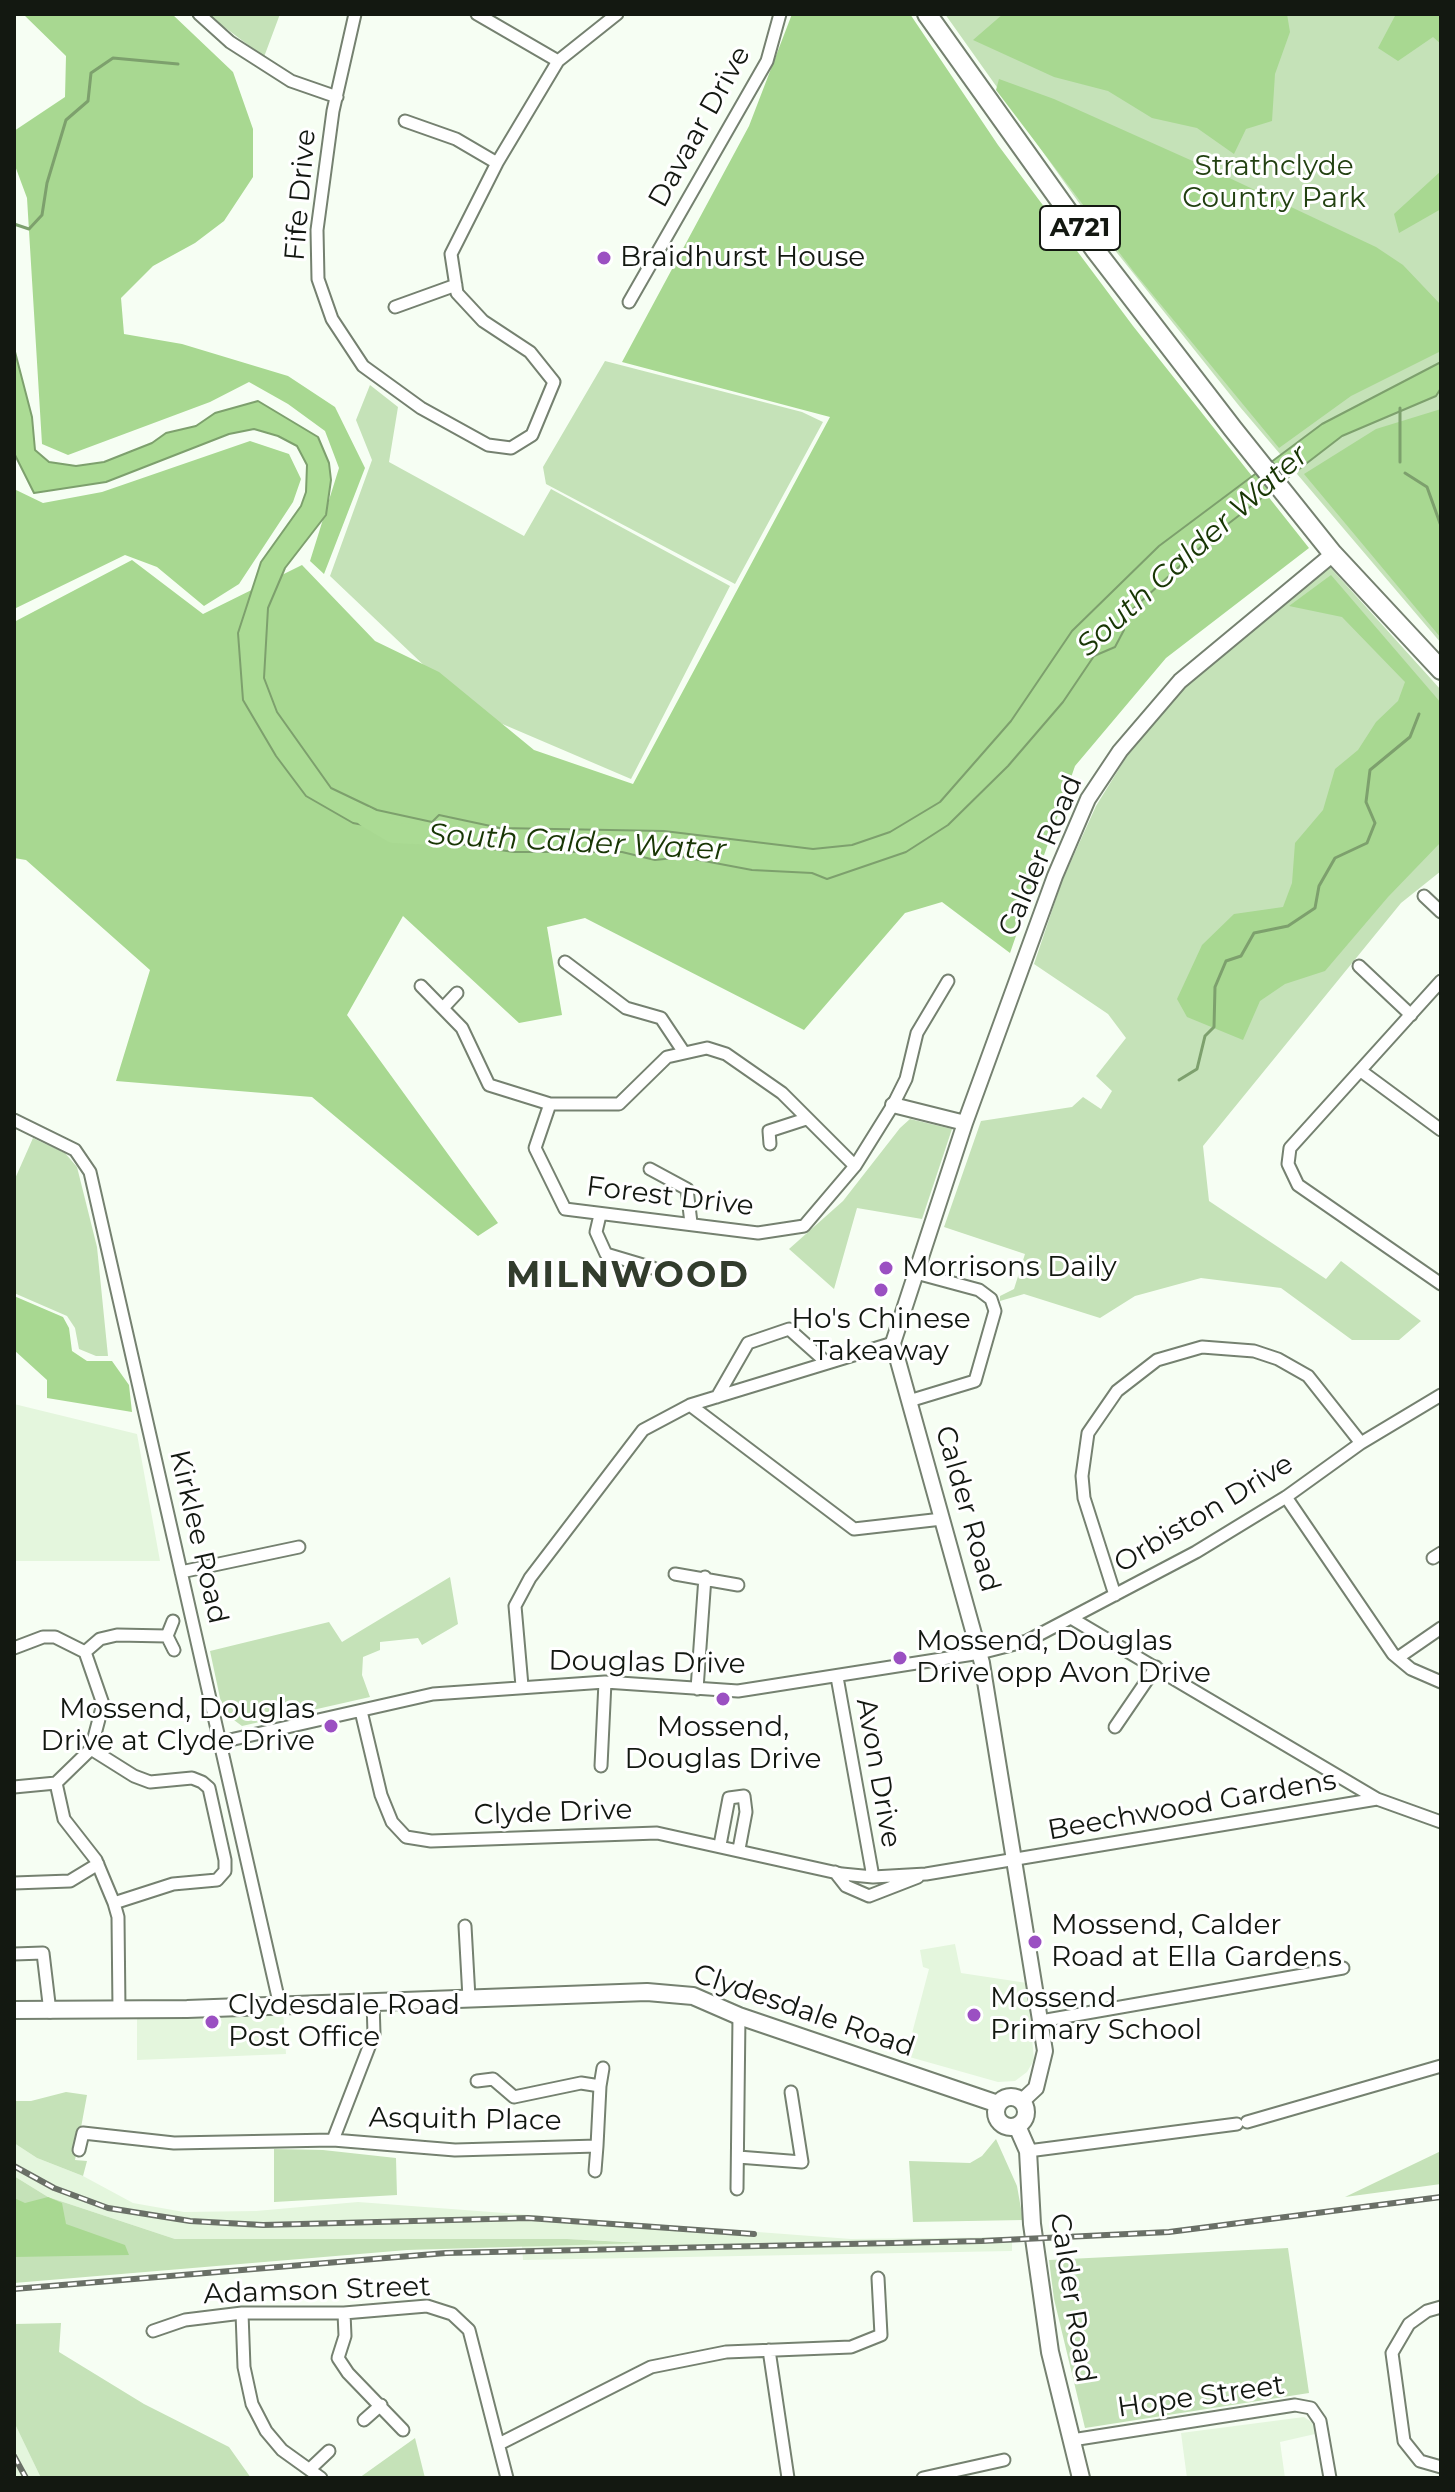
<!DOCTYPE html>
<html>
<head>
<meta charset="utf-8">
<style>
  body { margin:0 }
  #map { position:relative; width:1455px; height:2492px; overflow:hidden; background:#f6fef3; font-family:Montserrat,sans-serif }
  canvas { display:block }
  .frame { position:absolute; inset:0; border:16px solid #131811; pointer-events:none }
</style>
</head>
<body>
<div id="map">
<canvas width="1455" height="2492"></canvas>
<div class="frame"></div>
</div>
<script>
const ctx = document.querySelector('canvas').getContext('2d');
ctx.lineJoin = 'round';
function fillPath(path, color) { ctx.fillStyle = color; ctx.fill(path, 'evenodd'); }
const poly = rows => new Path2D(rows.map(r => 'M' + r).join(''));
function stroke(path, color, width, dash) { ctx.strokeStyle = color; ctx.lineWidth = width; ctx.lineCap = dash ? 'butt' : 'round'; ctx.setLineDash(dash || []); ctx.stroke(path); }
function write(font, color, halo, rows, align = 'center') {
  ctx.font = font + ' Montserrat,sans-serif'; ctx.lineWidth = 6; ctx.setLineDash([]); ctx.textBaseline = 'middle'; ctx.strokeStyle = halo; ctx.fillStyle = color; for (const [text, x, y, turn = 0] of rows) {
    ctx.save(); ctx.translate(x, y); ctx.rotate((+turn || 0) * Math.PI / 180); ctx.textAlign = isNaN(turn) ? turn : align; if (halo) ctx.strokeText(text, 0, 0); ctx.fillText(text, 0, 0); ctx.restore();
  }
}
const built = poly([
  [14,1404,137,1434,160,1561,14,1561],
  [955,1944,961,1973,1027,1983,1034,2060,1027,2072,1015,2081,998,2082,906,2056,929,1969,923,1967,920,1950],
  [283,2010,286,2054,137,2060,137,2017],
  [14,2143,37,2158,83,2176,133,2203,184,2212,256,2211,358,2202,851,2239,1012,2237,1012,2251,523,2260,522,2246,628,2242,567,2239,175,2239,48,2197,14,2176],
  [1304,2417,1313,2423,1315,2434,1280,2442,1285,2478,1187,2478,1181,2433],
  [14,2422,17,2428,41,2478,14,2478]
]);
const green = poly([
  [207,14,280,14,264,57],
  [945,14,1441,14,1441,643,1240,407,1094,224],
  [605,361,802,412,823,422,735,584,546,484,543,467],
  [370,385,398,407,389,462,524,536,551,489,730,586,631,779,472,711,330,576,372,460,356,420],
  [1330,567,1441,690,1441,871,1401,903,1203,1146,1209,1201,1326,1279,1341,1261,1421,1321,1399,1340,1352,1340,1281,1288,1201,1278,1135,1296,1100,1318,1024,1294,1000,1301,1000,1296,1014,1289,1025,1254,944,1227,981,1121,1072,1107,1083,1097,1101,1109,1112,1091,1096,1076,1126,1038,1108,1014,1034,964,1062,881,1096,806,1130,751,1179,692],
  [910,1119,952,1129,922,1219,857,1208,834,1289,789,1249,843,1201,900,1128],
  [33,1138,65,1153,77,1167,97,1247,108,1356,96,1356,79,1349,75,1328,67,1316,14,1293,14,1181],
  [450,1577,458,1624,422,1645,418,1638,380,1642,380,1650,363,1657,362,1675,370,1697,242,1726,223,1712,210,1651,329,1622,342,1642],
  [66,2092,87,2095,75,2160,87,2161,83,2176,37,2158,14,2143,14,2101,31,2101],
  [996,2139,1017,2186,1023,2220,913,2222,909,2161,970,2163,982,2156],
  [274,2149,323,2150,396,2158,397,2195,274,2202],
  [1441,2151,1441,2184,1345,2197],
  [14,2176,48,2197,175,2239,567,2239,643,2243,407,2250,14,2283],
  [1288,2248,1309,2393,1085,2428,1054,2299,1049,2260],
  [61,2323,59,2352,144,2404,229,2447,251,2478,41,2478,14,2422,14,2324],
  [415,2438,425,2478,359,2478]
]);
const forest = poly([
  [23,14,172,14,233,72,253,129,253,177,224,221,195,243,153,266,121,298,124,334,182,344,288,376,335,407,365,468,324,574,310,561,339,468,325,431,288,404,249,382,210,402,68,455,42,444,27,198,14,163,14,131,65,97,66,56],
  [792,14,910,14,998,145,1133,326,1309,548,1166,658,1075,766,1010,953,942,902,905,913,804,1030,585,918,547,927,562,1015,519,1023,403,916,347,1015,498,1223,478,1236,312,1097,116,1081,150,970,26,860,14,858,14,622,132,560,203,614,302,565,375,641,439,672,534,750,633,784,830,417,622,362,749,126],
  [1003,14,1287,14,1290,32,1275,74,1272,121,1246,129,1234,154,1197,128,1152,118,1108,91,1054,77,973,40],
  [1396,14,1441,14,1441,44,1433,37,1398,61,1378,48],
  [999,79,1054,99,1206,167,1376,247,1403,265,1441,305,1441,351,1351,396,1279,448,1134,272,996,90],
  [1441,171,1441,209,1399,233,1394,214],
  [1441,409,1441,638,1304,474,1376,429],
  [250,441,289,454,301,479,293,502,239,584,204,606,157,567,125,555,14,609,14,489,43,503,102,492],
  [1331,575,1441,703,1441,842,1388,897,1325,971,1285,984,1260,1001,1243,1040,1187,1017,1177,999,1202,945,1234,914,1283,907,1292,883,1295,843,1323,810,1335,769,1358,750,1376,722,1398,701,1405,682,1342,617,1289,606],
  [14,1296,63,1317,69,1328,72,1351,87,1361,112,1361,129,1385,132,1412,47,1398,47,1380,14,1350],
  [48,2197,62,2203,66,2224,125,2245,129,2255,14,2257,14,2198,25,2203]
]);
const water = poly([
  [14,348,32,417,35,450,49,462,76,466,104,462,152,443,166,433,196,426,215,413,258,401,318,437,329,463,331,480,326,515,285,568,268,608,264,678,277,712,331,788,377,810,432,822,439,815,500,828,664,831,813,849,852,845,890,832,940,802,1011,721,1072,631,1159,546,1322,424,1441,362,1441,388,1436,396,1342,436,1215,534,1124,617,1124,630,1115,647,1094,656,1063,702,1008,766,948,825,906,852,827,879,812,873,752,870,683,857,655,860,622,852,514,852,471,846,353,823,306,796,276,756,243,700,238,633,261,562,301,506,306,492,307,465,297,446,278,436,254,429,229,434,106,482,34,493,14,453,14,348]
]);
const stream = poly([
  [14,224,29,229,42,215,47,183,66,120,88,101,91,73,113,58,178,64],
  [1400,462,1400,408],
  [1405,473,1427,487,1441,526],
  [1179,1080,1197,1069,1205,1036,1214,1027,1215,987,1226,961,1241,956,1254,933,1288,926,1315,908,1319,886,1335,858,1367,843,1375,823,1366,802,1370,770,1410,737,1419,714]
]);
const river = poly([
  [366,817,393,833,434,835]
]);
const minor = poly([
  [199,14,230,42,291,81,337,97],
  [355,14,333,111,317,230,318,279,332,319,363,366,421,408,488,445,511,448,532,435,554,382,530,352,483,321,457,293,451,254,497,163,558,61,617,14],
  [477,14,558,61],
  [405,121,456,139,497,163],
  [629,302,767,61,780,14],
  [395,307,456,285],
  [1424,896,1441,912],
  [565,962,626,1008,661,1018,683,1051],
  [1359,966,1411,1015],
  [1441,981,1290,1148,1288,1164,1298,1185,1441,1284],
  [421,986,462,1028,489,1085,550,1104,619,1104,667,1057,707,1048,726,1054,782,1093,855,1166],
  [443,1008,457,993],
  [1361,1071,1441,1130],
  [550,1104,535,1148,565,1209,758,1233,804,1226,855,1166,893,1105,906,1079,917,1033,948,981],
  [14,1120,75,1150,90,1172,280,2006],
  [770,1144,769,1131,806,1119],
  [650,1169,687,1189,691,1223],
  [600,1215,596,1232,606,1254,653,1268],
  [717,1397,748,1343,789,1329,827,1363],
  [909,1401,975,1381,995,1311,991,1299,979,1290,916,1273],
  [690,1405,854,1529,942,1519],
  [1286,1497,1393,1654,1411,1669,1441,1682],
  [1433,1558,1441,1553],
  [181,1572,299,1547],
  [675,1574,738,1585],
  [1115,1595,1084,1498,1082,1476,1088,1433,1117,1391,1157,1360,1202,1347,1254,1351,1278,1359,1308,1376,1361,1443],
  [1071,1618,1377,1799],
  [167,1636,173,1621],
  [14,1648,43,1637,55,1637,85,1652,103,1704,91,1749,56,1783,14,1787],
  [85,1652,100,1639,117,1635,167,1636,174,1650],
  [1399,1657,1441,1628],
  [837,1677,873,1877],
  [522,1686,515,1606,530,1578,643,1430,690,1405,893,1343],
  [697,1689,705,1577],
  [361,1711,381,1795,392,1822,406,1837,431,1841,657,1833,842,1874,873,1877,926,1874,1377,1799,1441,1822],
  [1115,1727,1156,1667],
  [221,1742,433,1694,605,1682,738,1691,980,1653,1027,1641,1196,1552,1286,1497,1361,1443,1441,1395],
  [91,1749,134,1776,150,1782,192,1778,202,1782,209,1788,225,1860,225,1871,217,1880,173,1884,114,1903],
  [601,1766,605,1682],
  [56,1783,64,1819,96,1860,114,1903,118,1917,119,2010],
  [720,1845,729,1798,744,1796,746,1812,739,1849],
  [835,1872,846,1886,869,1896,918,1877],
  [14,1883,70,1881,98,1864],
  [465,1926,469,1998],
  [14,1954,43,1953,50,2012],
  [1041,2021,1343,1968],
  [600,2086,603,2068],
  [1247,2122,1441,2066],
  [333,2140,374,2034,373,2001],
  [79,2150,83,2133,174,2143,333,2140,455,2150,597,2146,600,2086,581,2083,514,2097,493,2079,477,2081],
  [1028,2151,1237,2124],
  [738,2157,802,2162,791,2092],
  [595,2171,597,2146],
  [737,2189,739,2016],
  [1441,2307,1427,2311,1409,2324,1392,2353,1404,2441,1420,2461,1441,2467],
  [242,2313,244,2367,252,2404,266,2431,282,2450,321,2478],
  [344,2313,345,2336,338,2358,348,2373,403,2430],
  [153,2331,185,2320,242,2313,344,2313,427,2306,452,2314,469,2330,507,2478],
  [769,2350,788,2478],
  [364,2420,381,2405],
  [1072,2440,1295,2405,1311,2408,1320,2421,1330,2478],
  [501,2443,651,2367,726,2352,851,2347,881,2335,878,2278],
  [310,2469,329,2451],
  [923,2478,1004,2460]
]);
const tertiary = poly([
  [893,1105,965,1123],
  [1022,2101,1036,2088,1045,2051,982,1663,893,1343,965,1123,1055,876,1088,799,1120,751,1180,681,1333,554]
]);
const secondary = poly([
  [14,2010,187,2009,647,1992,693,1996,739,2016,998,2104],
  '996 2112a15 15 0 1 1 30 0a15 15 0 1 1-30 0Z',
  [1017,2126,1028,2151,1032,2224,1050,2352,1081,2478]
]);
const primary = poly([
  [927,14,1096,251,1233,429,1333,554,1441,670]
]);
const rail = poly([
  [14,2166,54,2188,108,2208,190,2221,263,2225,528,2218,754,2234],
  [14,2289,446,2253,982,2241,1169,2232,1441,2197],
  [14,2456,26,2478]
]);
const markers = [
  [604,258,8,"#9b50c2"],
  [886,1268,8,"#9b50c2"],
  [881,1290,8,"#9b50c2"],
  [900,1658,8,"#9b50c2"],
  [723,1699,8,"#9b50c2"],
  [331,1726,8,"#9b50c2"],
  [1035,1942,8,"#9b50c2"],
  [974,2015,8,"#9b50c2"],
  [212,2022,8,"#9b50c2"]
];
const shields = [
  [1080,228,80]
];
const shieldNames = [
  ["A721",1080,228]
];
const streetNames = [
  ["Davaar Drive",700,127,-61],
  ["Fife Drive",301,195,-85],
  ["Calder Road",1041,856,-67],
  ["Forest Drive",670,1197,7],
  ["Calder Road",967,1509,74],
  ["Orbiston Drive",1204,1514,-31],
  ["Kirklee Road",198,1537,77],
  ["Douglas Drive",647,1663,1],
  ["Avon Drive",878,1773,80],
  ["Beechwood Gardens",1192,1806,-10],
  ["Clyde Drive",553,1813,-2],
  ["Clydesdale Road",804,2011,19],
  ["Asquith Place",465,2120,1],
  ["Adamson Street",317,2291,-2],
  ["Calder Road",1072,2298,81],
  ["Hope Street",1201,2397,-8]
];
const parkNames = [
  ["Strathclyde",1274,167],
  ["Country Park",1274,199]
];
const poiNames = [
  ["Braidhurst House",620,258],
  ["Morrisons Daily",902,1268],
  ["Ho's Chinese",881,1320,"center"],
  ["Takeaway",881,1352,"center"],
  ["Mossend, Douglas",916,1642],
  ["Drive opp Avon Drive",916,1674],
  ["Mossend, Douglas",315,1710,"right"],
  ["Drive at Clyde Drive",315,1742,"right"],
  ["Mossend,",723,1728,"center"],
  ["Douglas Drive",723,1760,"center"],
  ["Mossend, Calder",1051,1926],
  ["Road at Ella Gardens",1051,1958],
  ["Mossend",990,1999],
  ["Primary School",990,2031],
  ["Clydesdale Road",228,2006],
  ["Post Office",228,2038]
];
const waterNames = [
  ["South Calder Water",1193,551,-42],
  ["South Calder Water",577,843,3]
];
const districtNames = [
  ["MILNWOOD",628,1276]
];
fillPath(built, '#e4f6dd');
fillPath(green, '#c5e2b8');
fillPath(forest, '#a8d891');
fillPath(water, '#abdb94');
stroke(water, '#7da06d', 2);
stroke(stream, '#7da06d', 3);
stroke(river, '#abdb94', 20);
stroke(minor, '#758170', 15);
stroke(tertiary, '#758170', 18);
stroke(secondary, '#758170', 20);
stroke(primary, '#758170', 22);
stroke(minor, '#fff', 11);
stroke(tertiary, '#fff', 14);
stroke(secondary, '#fff', 16);
stroke(primary, '#fff', 18);
stroke(rail, '#6a7067', 6);
stroke(rail, '#fff', 3, [9]);
for (const [x, y, r, color] of markers) { const dot = new Path2D(); dot.arc(x, y, r, 0, 2 * Math.PI); ctx.fillStyle = color; ctx.fill(dot); stroke(dot, '#fff', 3); }
for (const [x, y, w] of shields) { const box = new Path2D(); box.roundRect(x - w / 2, y - 22, w, 44, 6); ctx.fillStyle = '#fff'; ctx.fill(box); stroke(box, '#131811', 2); }
write('bold 26px', '#131811', null, shieldNames);
write('28px', '#131811', '#fff', streetNames);
write('28px', '#224111', '#fff', parkNames);
write('28px', '#131811', '#fff', poiNames, 'left');
write('italic 30px', '#183604', '#fff', waterNames);
ctx.letterSpacing = '2px';
write('bold 36px', '#323c2d', '#fff', districtNames);
ctx.letterSpacing = '0px';
</script>
</body>
</html>
